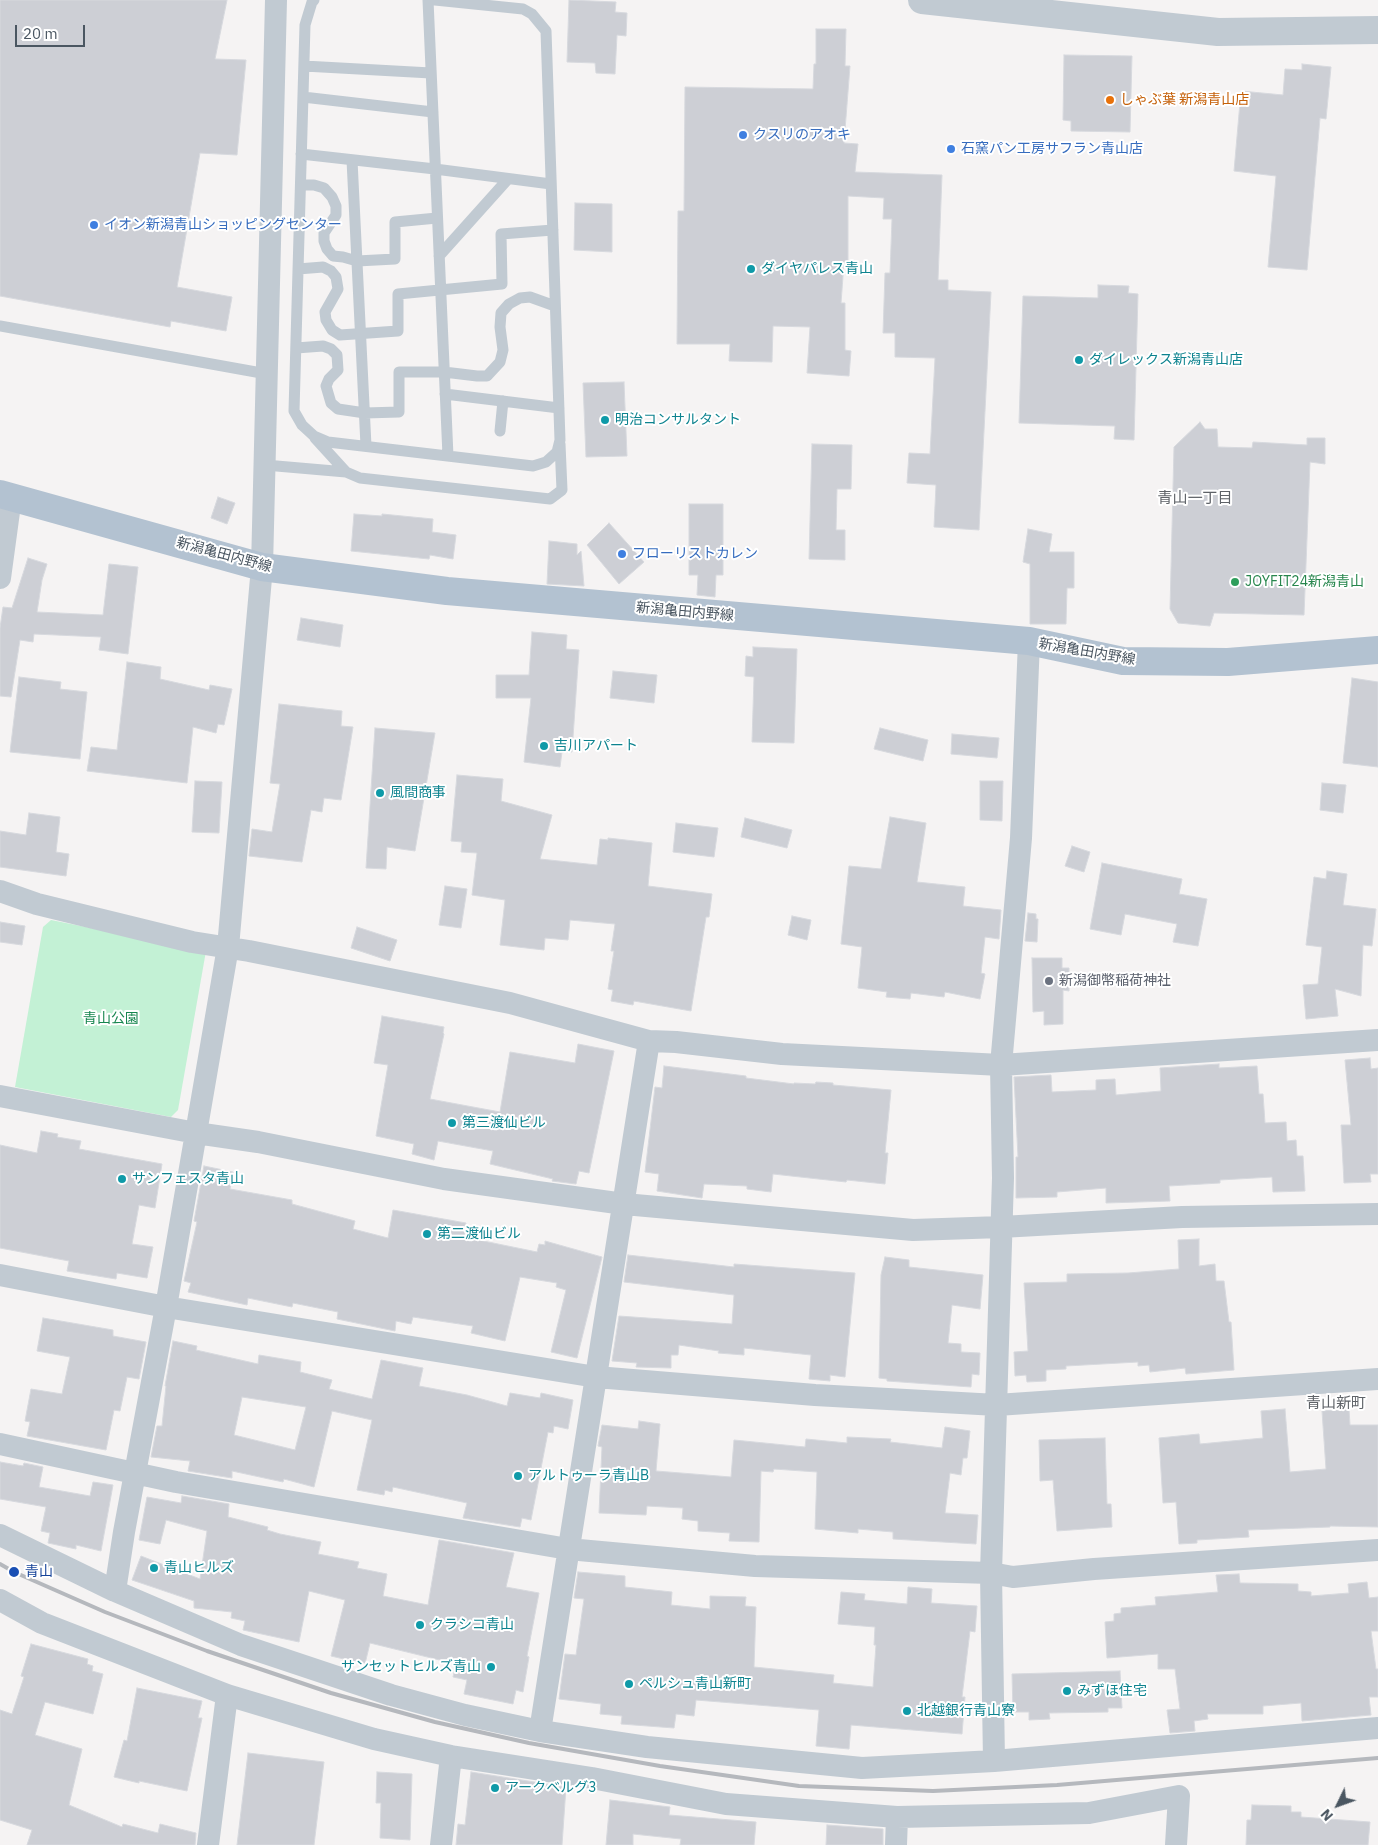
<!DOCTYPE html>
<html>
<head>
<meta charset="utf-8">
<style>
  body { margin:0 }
  #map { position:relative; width:1378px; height:1845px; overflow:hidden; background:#f5f3f3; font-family:"IBM Plex Sans",sans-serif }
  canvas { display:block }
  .north { position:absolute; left:1313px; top:1780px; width:50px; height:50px; -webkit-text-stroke:4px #fff; paint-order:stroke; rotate:228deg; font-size:14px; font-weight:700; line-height:20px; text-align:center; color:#4a5661 }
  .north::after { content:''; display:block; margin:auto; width:18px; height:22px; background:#4a5661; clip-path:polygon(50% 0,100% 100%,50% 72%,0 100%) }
  .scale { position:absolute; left:15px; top:25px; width:70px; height:22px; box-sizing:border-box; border:2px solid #4a5661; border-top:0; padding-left:6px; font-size:15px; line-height:18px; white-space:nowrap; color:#4a5661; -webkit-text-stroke:4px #fff; paint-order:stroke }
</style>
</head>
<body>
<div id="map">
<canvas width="1378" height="1845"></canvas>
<div class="north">N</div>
<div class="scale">20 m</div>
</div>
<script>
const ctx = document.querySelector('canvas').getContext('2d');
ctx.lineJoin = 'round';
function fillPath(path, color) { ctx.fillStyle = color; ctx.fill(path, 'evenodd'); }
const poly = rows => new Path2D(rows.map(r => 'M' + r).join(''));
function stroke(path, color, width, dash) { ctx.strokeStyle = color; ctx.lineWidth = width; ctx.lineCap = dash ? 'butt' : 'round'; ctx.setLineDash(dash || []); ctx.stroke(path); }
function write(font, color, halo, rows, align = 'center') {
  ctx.font = font + ' "IBM Plex Sans","Noto Sans JP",sans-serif'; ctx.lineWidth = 4; ctx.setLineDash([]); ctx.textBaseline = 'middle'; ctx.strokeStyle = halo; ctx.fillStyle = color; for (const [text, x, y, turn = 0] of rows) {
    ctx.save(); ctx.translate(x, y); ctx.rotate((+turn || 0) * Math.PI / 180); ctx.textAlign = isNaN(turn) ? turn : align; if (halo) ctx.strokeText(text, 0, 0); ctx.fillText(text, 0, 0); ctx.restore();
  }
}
const green = poly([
  [51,920,206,951,178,1110,171,1117,15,1087,43,927]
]);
const building = poly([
  [0,0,227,0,215,59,246,60,237,155,200,153,177,287,232,297,226,331,171,321,170,327,0,296,0,0],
  [569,0,616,2,615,12,627,13,626,36,617,35,615,74,596,73,595,63,567,62,569,0],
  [816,29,846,29,845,66,850,66,844,143,858,144,855,172,942,175,938,280,948,280,948,290,991,292,979,530,934,527,936,485,907,483,909,453,930,454,935,358,895,357,895,333,883,333,885,273,890,273,892,219,883,219,884,198,848,196,848,263,844,263,841,303,845,303,845,350,851,351,849,376,807,373,810,327,773,326,772,362,729,361,730,344,677,344,678,211,684,211,685,87,813,89,814,64,816,64,816,29],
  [1064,55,1132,56,1130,132,1071,131,1071,121,1063,120,1064,55],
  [1302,64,1331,67,1326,119,1320,118,1307,270,1268,267,1276,176,1234,171,1241,91,1283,95,1285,69,1302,70,1302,64],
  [575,203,612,204,612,252,574,250,575,203],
  [1098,285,1129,286,1128,293,1138,294,1134,440,1114,439,1115,426,1019,423,1023,296,1098,298,1098,285],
  [624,382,627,456,586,457,583,383,624,382],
  [1200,422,1205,429,1217,429,1218,447,1252,448,1253,442,1307,445,1307,438,1325,438,1325,464,1310,462,1304,615,1214,613,1210,626,1178,623,1170,609,1174,447,1200,422],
  [812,444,852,445,851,489,837,489,836,530,845,530,845,560,809,559,812,444],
  [218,497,235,503,227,524,211,518,218,497],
  [689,504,723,504,723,575,716,575,715,597,697,595,698,575,689,575,689,504],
  [354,514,382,516,382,514,433,519,432,532,456,535,453,559,430,555,429,559,351,551,354,514],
  [609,523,644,562,619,584,587,545,609,523],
  [1028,529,1052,534,1049,552,1074,552,1074,588,1067,588,1066,624,1030,624,1030,564,1023,562,1028,529],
  [549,541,577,544,577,555,581,551,584,586,547,584,549,541],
  [28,558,47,564,42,580,37,612,103,615,109,564,138,567,128,654,99,650,101,637,34,634,33,642,20,640,11,697,0,696,0,628,3,607,12,608,28,558],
  [301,618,343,625,340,647,297,640,301,618],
  [532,632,567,635,566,649,579,650,572,752,562,752,560,767,524,762,531,698,496,698,496,675,529,675,532,632],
  [753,647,797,649,794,743,752,742,754,677,745,676,746,656,753,657,753,647],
  [127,662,161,667,160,679,209,690,210,685,232,689,224,725,218,724,216,733,193,727,187,783,87,771,91,747,117,750,127,662],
  [613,671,657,675,654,703,610,698,613,671],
  [19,677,61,682,60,689,87,692,80,759,10,752,19,677],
  [1352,678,1378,682,1378,767,1343,763,1352,678],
  [279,704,342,711,341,726,353,727,341,800,324,798,322,812,311,810,302,862,249,856,252,829,272,832,280,784,270,783,279,704],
  [375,728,435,733,415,851,387,847,386,869,366,868,375,728],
  [880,728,928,740,923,761,874,749,880,728],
  [952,734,999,738,997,758,951,754,952,734],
  [457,775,503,779,501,801,552,815,540,859,597,865,600,839,608,840,608,838,652,843,648,886,712,894,709,917,706,917,691,1011,634,1001,633,1005,611,1001,613,990,608,989,614,951,611,951,615,924,570,920,568,940,545,938,544,950,500,945,505,900,472,895,477,853,461,852,462,842,451,841,457,775],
  [195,781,222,782,219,833,192,832,195,781],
  [980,781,1003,781,1002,821,980,820,980,781],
  [1322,783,1346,785,1343,813,1320,810,1322,783],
  [29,813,60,817,56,852,69,854,66,876,0,867,0,831,26,835,29,813],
  [890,817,926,823,917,882,965,887,963,906,1001,910,999,939,985,937,981,973,985,974,980,999,945,992,944,997,911,993,910,999,886,997,887,992,858,988,862,947,841,944,849,866,881,869,890,817],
  [745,818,792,830,787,848,741,837,745,818],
  [676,823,718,828,714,857,673,852,676,823],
  [1072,846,1090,852,1084,872,1065,866,1072,846],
  [1102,863,1182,879,1179,894,1207,899,1198,946,1173,942,1177,924,1125,914,1121,935,1090,929,1102,863],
  [1327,871,1347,874,1343,905,1376,909,1372,946,1363,945,1361,996,1335,989,1338,1016,1306,1019,1303,985,1318,984,1322,947,1306,945,1314,877,1326,879,1327,871],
  [445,886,467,889,461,928,439,925,445,886],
  [1028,913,1036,914,1036,919,1038,919,1037,942,1025,941,1028,913],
  [792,916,811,920,807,940,788,935,792,916],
  [0,922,25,926,22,945,0,942,0,922],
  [357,927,397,940,390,961,351,948,357,927],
  [1032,958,1062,958,1062,968,1069,968,1069,991,1063,990,1063,1024,1044,1025,1044,1011,1033,1012,1032,958],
  [382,1016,444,1027,443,1033,444,1034,430,1099,500,1112,510,1052,575,1063,578,1044,614,1051,589,1173,579,1171,576,1184,552,1181,553,1179,490,1164,493,1151,438,1141,434,1160,412,1154,414,1144,376,1136,388,1065,374,1063,382,1016],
  [1370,1058,1371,1069,1378,1068,1378,1174,1370,1174,1371,1182,1344,1183,1341,1125,1351,1125,1345,1060,1370,1058],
  [1219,1064,1219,1068,1257,1066,1259,1094,1263,1094,1265,1123,1286,1122,1287,1141,1296,1140,1297,1156,1303,1156,1305,1191,1273,1192,1272,1177,1220,1180,1220,1183,1169,1186,1170,1201,1106,1203,1106,1188,1057,1192,1057,1197,1016,1198,1016,1157,1018,1157,1014,1077,1051,1075,1052,1092,1096,1090,1096,1080,1115,1079,1116,1095,1161,1091,1160,1068,1219,1064],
  [664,1066,746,1076,746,1078,794,1084,794,1083,815,1084,816,1082,833,1083,833,1085,891,1090,885,1153,888,1153,885,1184,847,1180,846,1182,773,1174,771,1192,747,1189,747,1186,704,1184,702,1198,657,1191,659,1174,645,1172,655,1087,662,1088,664,1066],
  [41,1131,58,1134,57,1137,81,1141,79,1149,162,1164,155,1208,139,1205,132,1244,153,1247,147,1278,117,1273,116,1279,67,1271,69,1261,0,1248,0,1145,37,1153,41,1131],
  [204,1166,233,1172,230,1189,292,1200,292,1204,355,1221,353,1229,388,1238,393,1210,466,1223,464,1237,537,1252,539,1244,545,1245,545,1241,602,1257,577,1358,551,1352,566,1290,556,1287,557,1283,520,1277,505,1341,471,1333,473,1326,413,1317,411,1324,396,1321,395,1331,337,1319,338,1312,293,1303,292,1307,248,1298,247,1305,188,1292,191,1283,184,1281,197,1222,194,1221,204,1166],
  [1199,1239,1199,1266,1215,1264,1216,1281,1224,1281,1229,1322,1231,1322,1234,1370,1186,1374,1185,1368,1150,1372,1149,1365,1138,1366,1138,1362,1066,1366,1066,1369,1046,1370,1046,1381,1027,1382,1026,1375,1015,1376,1014,1352,1028,1351,1024,1283,1067,1282,1067,1274,1128,1273,1179,1269,1178,1240,1199,1239],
  [628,1255,734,1267,734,1264,855,1273,845,1377,830,1375,830,1381,809,1379,811,1355,744,1348,744,1355,718,1353,719,1351,679,1345,678,1355,671,1355,671,1368,636,1367,637,1363,612,1361,619,1316,732,1324,734,1295,624,1282,628,1255],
  [885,1257,909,1260,909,1267,983,1275,980,1309,952,1305,948,1343,961,1344,961,1352,980,1353,979,1375,972,1374,971,1387,887,1381,887,1379,879,1378,881,1275,885,1257],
  [43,1318,113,1330,113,1336,146,1342,139,1379,127,1377,120,1411,114,1410,106,1450,27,1436,30,1422,25,1421,31,1389,62,1394,70,1357,37,1351,43,1318],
  [173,1341,197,1346,196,1350,258,1364,259,1355,301,1362,300,1372,332,1380,329,1389,372,1399,381,1360,423,1368,419,1386,467,1395,507,1406,510,1393,540,1398,541,1393,573,1400,568,1429,554,1426,553,1433,548,1432,531,1520,522,1518,520,1527,463,1518,467,1503,393,1487,392,1492,385,1490,384,1495,357,1490,372,1420,332,1411,314,1487,284,1479,283,1482,232,1471,232,1478,188,1471,190,1461,151,1457,157,1426,162,1426,166,1386,165,1386,173,1341],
  [242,1397,306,1407,295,1450,234,1435,242,1397],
  [1285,1409,1290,1472,1326,1469,1322,1411,1349,1409,1350,1425,1378,1425,1378,1527,1330,1526,1330,1527,1248,1530,1249,1537,1197,1540,1197,1543,1179,1544,1176,1502,1163,1503,1159,1438,1199,1434,1200,1444,1263,1438,1261,1411,1285,1409],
  [639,1421,660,1424,656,1471,731,1477,734,1440,805,1447,806,1439,847,1443,847,1437,891,1439,890,1442,942,1448,945,1427,970,1431,967,1458,963,1458,961,1475,950,1473,945,1513,978,1515,976,1544,893,1539,893,1532,858,1529,858,1533,815,1529,817,1472,774,1469,773,1472,761,1471,759,1542,729,1541,730,1533,698,1531,698,1521,682,1519,683,1508,647,1506,646,1515,599,1513,602,1447,598,1446,602,1425,638,1429,639,1421],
  [1105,1438,1107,1504,1111,1504,1112,1527,1057,1531,1053,1480,1040,1481,1039,1440,1105,1438],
  [0,1462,23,1466,24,1463,43,1467,39,1487,90,1496,93,1482,113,1485,101,1551,76,1545,76,1549,48,1543,50,1533,41,1531,46,1507,0,1499,0,1462],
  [182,1496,229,1504,228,1517,268,1527,267,1530,280,1534,321,1542,318,1554,359,1562,357,1568,387,1574,383,1596,428,1605,439,1540,514,1553,506,1587,539,1593,527,1656,529,1657,523,1692,516,1690,513,1704,464,1694,467,1680,453,1677,456,1664,370,1643,365,1664,331,1656,345,1600,309,1591,299,1642,243,1630,245,1621,231,1618,232,1612,194,1608,194,1601,132,1580,141,1556,200,1579,207,1531,166,1520,160,1544,139,1540,147,1497,181,1503,182,1496],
  [578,1572,625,1576,625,1587,672,1592,671,1605,710,1609,710,1596,746,1597,745,1606,756,1607,754,1667,834,1675,833,1683,873,1687,876,1645,874,1645,875,1627,838,1624,841,1592,865,1594,864,1600,907,1604,908,1587,932,1589,931,1603,977,1606,975,1632,970,1631,962,1697,965,1697,962,1734,851,1725,849,1749,816,1746,819,1710,696,1700,694,1716,676,1714,674,1728,621,1724,622,1716,600,1714,601,1704,559,1699,565,1654,576,1655,584,1599,574,1598,578,1572],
  [1239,1574,1240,1583,1298,1584,1298,1591,1311,1592,1311,1596,1349,1593,1348,1584,1367,1582,1369,1598,1378,1597,1378,1631,1371,1631,1376,1669,1378,1669,1378,1697,1369,1697,1371,1715,1302,1721,1301,1703,1263,1706,1263,1714,1207,1714,1208,1719,1194,1721,1195,1731,1170,1733,1167,1710,1180,1709,1175,1669,1158,1669,1158,1654,1107,1658,1105,1622,1114,1621,1114,1614,1121,1613,1121,1608,1156,1605,1155,1597,1218,1592,1216,1575,1239,1574],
  [31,1644,88,1659,87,1664,93,1666,92,1671,103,1674,93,1714,45,1702,35,1735,82,1749,69,1805,122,1827,123,1824,158,1833,160,1824,196,1833,195,1845,27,1845,32,1830,0,1820,0,1710,12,1714,24,1677,21,1676,31,1644],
  [1120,1671,1122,1708,1108,1708,1108,1712,1049,1713,1050,1719,1029,1720,1029,1712,1013,1712,1012,1674,1120,1671],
  [137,1688,202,1701,198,1718,202,1718,187,1791,139,1781,139,1783,114,1777,124,1740,127,1741,137,1688],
  [248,1753,324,1762,314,1845,237,1845,248,1753],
  [377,1772,412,1774,410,1840,380,1838,381,1803,376,1803,377,1772],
  [471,1772,566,1787,562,1845,456,1845,458,1824,465,1825,471,1772],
  [610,1800,670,1807,669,1815,756,1822,754,1845,680,1845,681,1839,633,1834,633,1845,606,1845,610,1800],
  [1252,1805,1291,1806,1291,1812,1301,1812,1301,1817,1370,1822,1368,1845,1246,1845,1247,1820,1251,1820,1252,1805],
  [827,1825,883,1829,883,1845,826,1845,827,1825]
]);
const service = poly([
  [314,0,312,2,305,25,294,411,302,425,314,436,328,442,533,466,546,462,557,452,560,440,546,31,532,14,523,9,435,0],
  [428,0,448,456],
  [304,66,431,73],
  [303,97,433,112],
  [301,154,435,169,551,184],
  [352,160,366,446],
  [301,185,314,185,324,188,332,197,336,206,336,215,324,233,324,241,327,249,333,256,343,257,357,261,395,259,395,222,437,218],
  [439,256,508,179],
  [298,269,323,267,331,271,336,277,338,289,325,312,326,320,332,330,340,335,398,331,398,294,502,284,501,234,553,230],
  [0,326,267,374],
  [296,348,323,346,331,349,337,355,338,370,329,379,326,386,331,403,338,409,365,413,399,412,399,372,444,372,477,376,487,376,500,362,503,350,500,327,501,313,509,304,520,298,530,297,555,306],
  [445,394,559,408],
  [500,431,503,401],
  [315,438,346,472,360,478,550,499,562,490,560,444],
  [265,465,346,472]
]);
const minor = poly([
  [0,578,11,497],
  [0,891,37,904,192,942,249,951,510,1003,649,1041,676,1042,782,1054,1001,1065,1378,1040],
  [649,1041,540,1731,647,1747,862,1768,994,1761,1378,1728],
  [0,1096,196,1133,228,947,262,567,276,0],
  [0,1275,166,1307,596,1377,815,1395,997,1405,1378,1379],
  [0,1444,176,1482,568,1549,755,1566,991,1573,1013,1577,1094,1569,1378,1550],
  [0,1535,115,1591,241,1645,391,1695,465,1715,540,1731],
  [115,1591,124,1532,166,1307,196,1133,258,1142,444,1179,624,1204,913,1230,1001,1227,1182,1217,1378,1214],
  [0,1600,42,1623,227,1695,374,1739,451,1756,592,1778,726,1804,897,1817,1089,1813,1179,1796,1176,1845],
  [994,1761,991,1573,1003,1178,1001,1065,1021,838,1029,641],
  [208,1845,227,1695],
  [441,1845,451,1756],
  [896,1845,897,1817]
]);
const tertiary = poly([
  [922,0,1218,32,1378,30]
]);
const primary = poly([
  [0,494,262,567,447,591,1029,641,1123,661,1228,662,1378,650]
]);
const rail = poly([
  [0,1564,14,1572,105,1612,207,1651,331,1693,435,1722,529,1743,660,1766,799,1786,933,1791,1057,1785,1378,1758]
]);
const markers = [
  [1110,100,5,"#e8710a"],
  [743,135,5,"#3f7fe0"],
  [951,149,5,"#3f7fe0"],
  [94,225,5,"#3f7fe0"],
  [751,269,5,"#0f9aa8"],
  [1079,360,5,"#0f9aa8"],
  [605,420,5,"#0f9aa8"],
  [622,554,5,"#3f7fe0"],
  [1235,582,5,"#2e9e5b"],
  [544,746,5,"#0f9aa8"],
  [380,793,5,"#0f9aa8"],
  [1049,981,5,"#6b7280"],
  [452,1123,5,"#0f9aa8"],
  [122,1179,5,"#0f9aa8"],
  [427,1234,5,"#0f9aa8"],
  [518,1476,5,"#0f9aa8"],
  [154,1568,5,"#0f9aa8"],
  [14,1572,6,"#1a4fb4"],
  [420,1625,5,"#0f9aa8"],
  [491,1667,5,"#0f9aa8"],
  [629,1684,5,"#0f9aa8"],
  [1067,1691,5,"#0f9aa8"],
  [907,1711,5,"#0f9aa8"],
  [495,1788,5,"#0f9aa8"]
];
const foodNames = [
  ["しゃぶ葉 新潟青山店",1120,100]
];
const shopNames = [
  ["クスリのアオキ",753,135],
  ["石窯パン工房サフラン青山店",961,149],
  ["イオン新潟青山ショッピングセンター",104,225],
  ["フローリストカレン",632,554]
];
const cultureNames = [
  ["ダイヤパレス青山",761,269],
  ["ダイレックス新潟青山店",1089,360],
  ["明治コンサルタント",615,420],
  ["吉川アパート",554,746],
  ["風間商事",390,793],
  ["第三渡仙ビル",462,1123],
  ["サンフェスタ青山",132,1179],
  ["第二渡仙ビル",437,1234],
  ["アルトゥーラ青山B",528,1476],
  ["青山ヒルズ",164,1568],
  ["クラシコ青山",430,1625],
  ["サンセットヒルズ青山",481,1667,"right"],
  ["ペルシュ青山新町",639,1684],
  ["みずほ住宅",1077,1691],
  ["北越銀行青山寮",917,1711],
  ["アークベルグ3",505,1788]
];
const streetNames = [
  ["新潟亀田内野線",224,555,15],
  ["新潟亀田内野線",685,612,5],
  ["新潟亀田内野線",1087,652,10]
];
const leisureNames = [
  ["JOYFIT24新潟青山",1245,582]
];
const worshipNames = [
  ["新潟御幣稲荷神社",1059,981]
];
const parkNames = [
  ["青山公園",111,1019]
];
const transitNames = [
  ["青山",25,1572]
];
const neighbourhoodNames = [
  ["青山一丁目",1195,499],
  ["青山新町",1336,1404]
];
fillPath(green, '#c3f1d5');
fillPath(building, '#cdcfd5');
stroke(building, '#d7d9de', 1);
stroke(service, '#c1cad2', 11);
stroke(minor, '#c1cad2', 22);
stroke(tertiary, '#c1cad2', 28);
stroke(primary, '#b3c2d1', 28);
stroke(rail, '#b5b8bd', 4);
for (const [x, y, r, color] of markers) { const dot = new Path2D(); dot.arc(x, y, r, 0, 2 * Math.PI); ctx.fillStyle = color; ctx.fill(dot); stroke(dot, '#fff', 2); }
write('14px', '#c56008', '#fff', foodNames, 'left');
write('14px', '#366cbe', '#fff', shopNames, 'left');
write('14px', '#0d838f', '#fff', cultureNames, 'left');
write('14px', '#4a5661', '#fff', streetNames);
write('14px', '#27864d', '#fff', leisureNames, 'left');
write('14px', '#5b616d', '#fff', worshipNames, 'left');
write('14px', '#17864f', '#fff', parkNames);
write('14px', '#164399', '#fff', transitNames, 'left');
write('15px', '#5f6368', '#fff', neighbourhoodNames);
</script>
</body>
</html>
